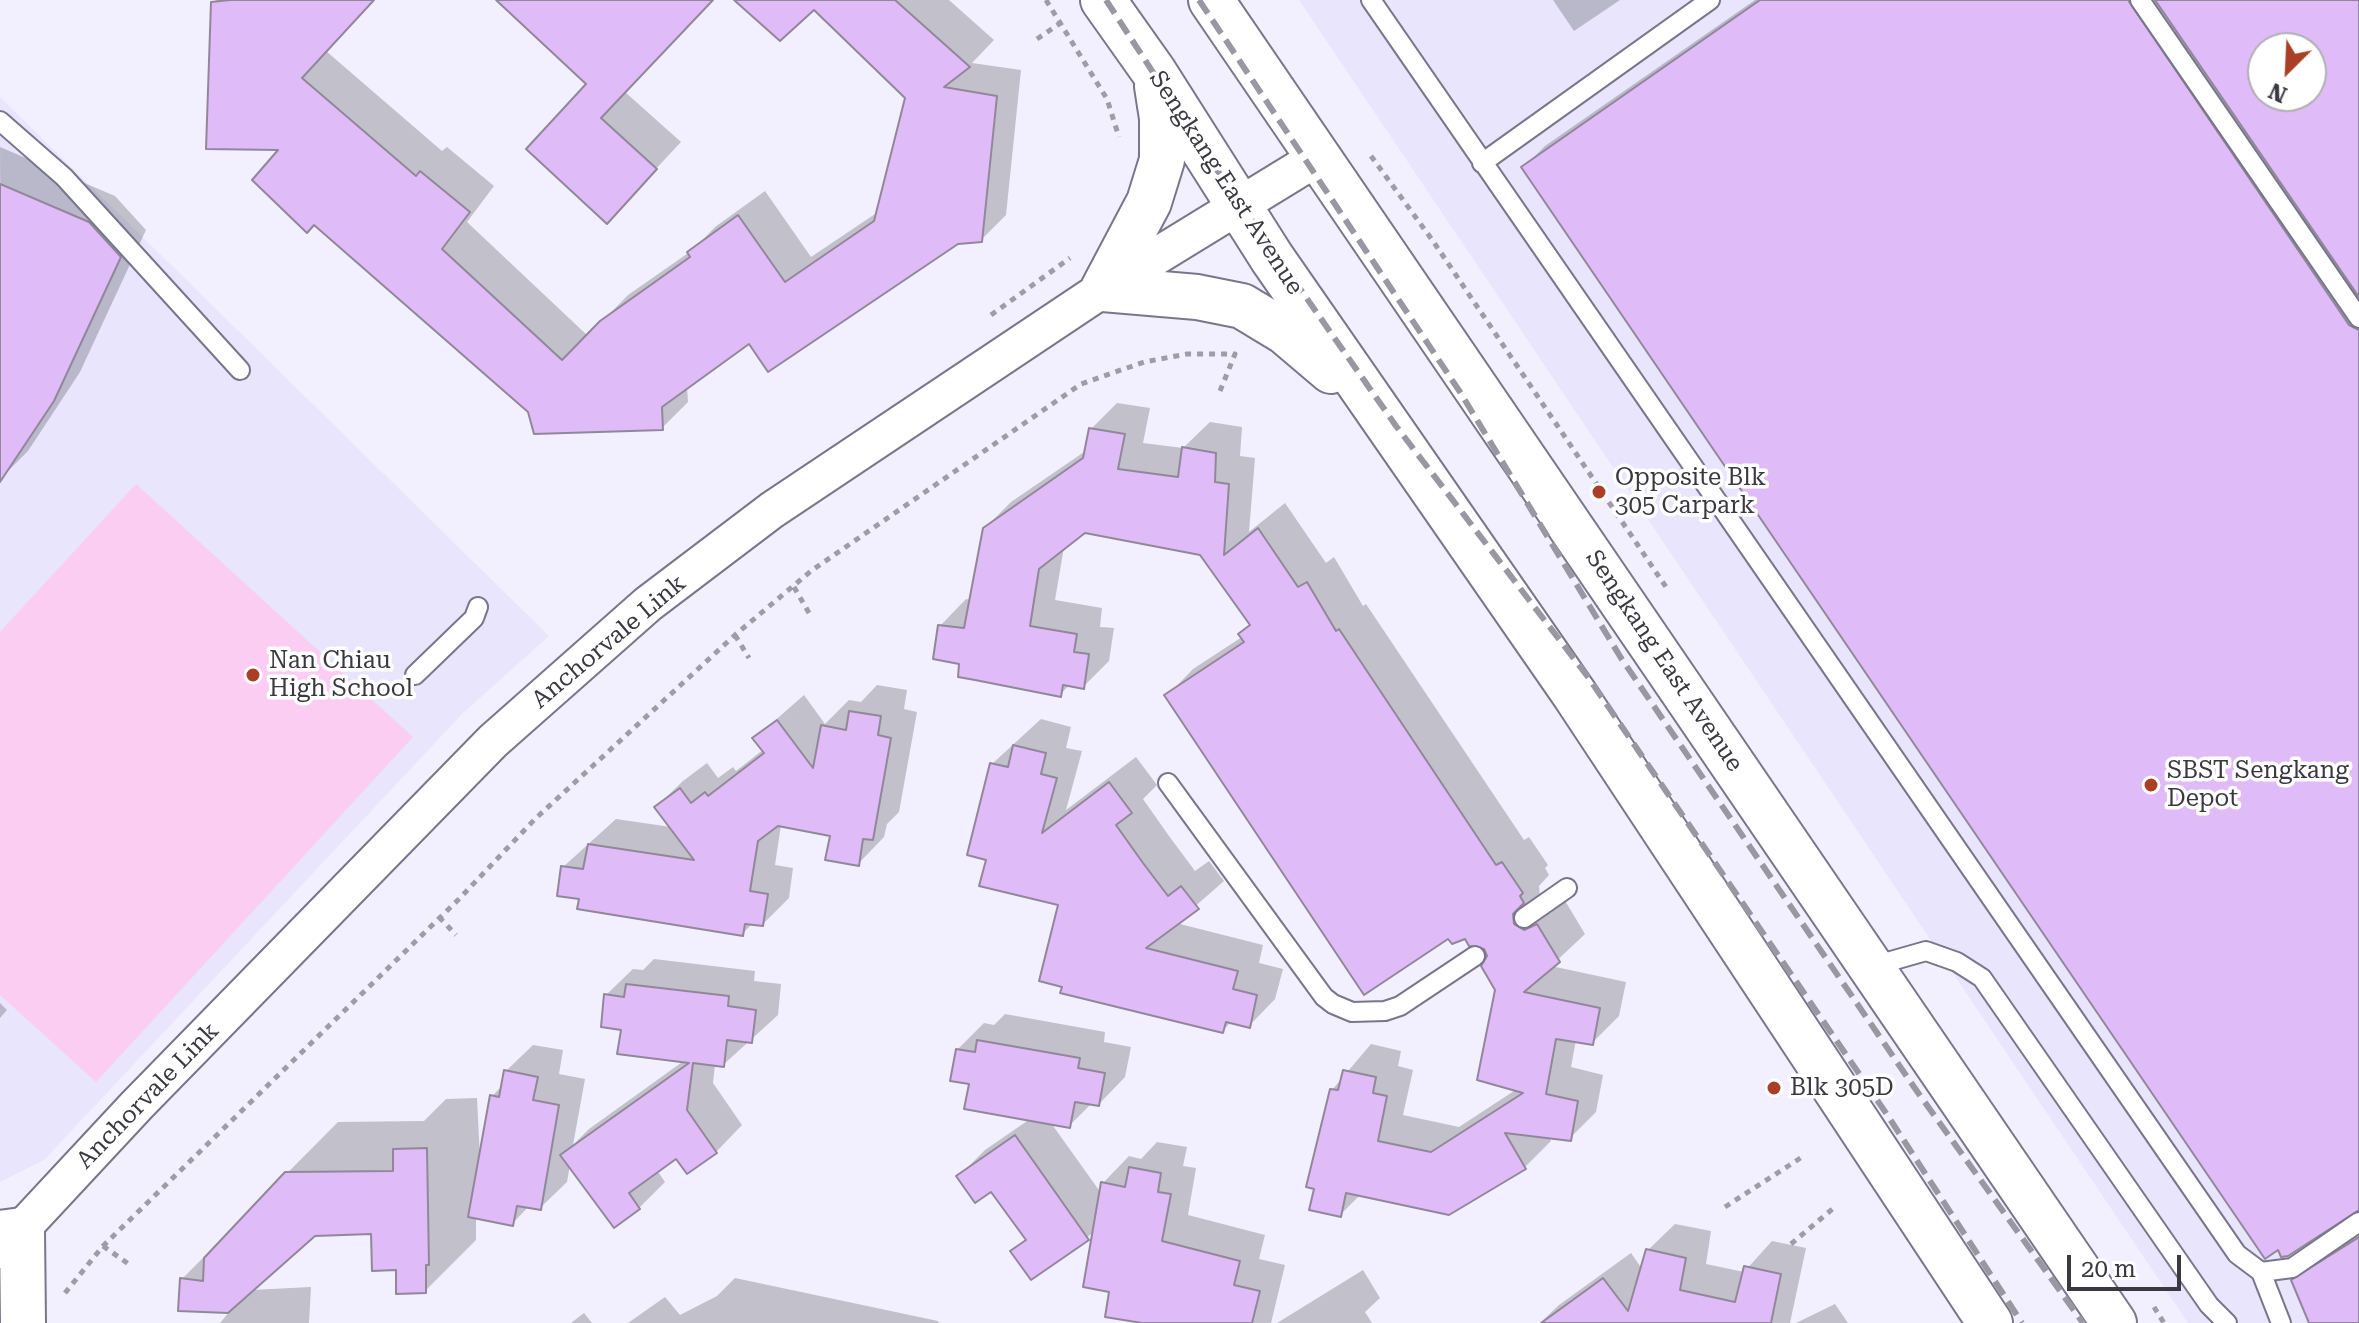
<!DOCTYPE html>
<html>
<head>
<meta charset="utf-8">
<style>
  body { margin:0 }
  #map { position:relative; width:2359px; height:1323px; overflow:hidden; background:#f2f0fe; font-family:"Roboto Serif",serif }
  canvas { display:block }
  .north { position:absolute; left:2247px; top:32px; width:80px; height:80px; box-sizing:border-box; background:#fff; border:2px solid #b0b0b3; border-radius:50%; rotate:204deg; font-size:22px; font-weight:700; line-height:32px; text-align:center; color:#3a3941 }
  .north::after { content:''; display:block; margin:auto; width:28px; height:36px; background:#a94025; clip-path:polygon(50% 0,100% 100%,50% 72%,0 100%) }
  .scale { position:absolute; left:2067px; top:1255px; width:114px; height:36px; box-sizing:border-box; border:4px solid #3a3941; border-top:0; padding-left:10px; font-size:24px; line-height:28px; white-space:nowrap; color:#3a3941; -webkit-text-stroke:6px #fff; paint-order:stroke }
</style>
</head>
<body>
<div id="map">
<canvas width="2359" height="1323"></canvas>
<div class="north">N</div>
<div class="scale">20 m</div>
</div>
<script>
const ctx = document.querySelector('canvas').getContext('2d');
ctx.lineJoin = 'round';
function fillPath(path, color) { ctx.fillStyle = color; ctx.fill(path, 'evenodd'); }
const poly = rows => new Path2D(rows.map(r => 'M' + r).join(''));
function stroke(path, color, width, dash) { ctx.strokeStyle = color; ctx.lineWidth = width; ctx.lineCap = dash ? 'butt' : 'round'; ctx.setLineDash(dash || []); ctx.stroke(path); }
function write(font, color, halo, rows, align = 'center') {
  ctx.font = font + ' "Roboto Serif",serif'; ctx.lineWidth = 7; ctx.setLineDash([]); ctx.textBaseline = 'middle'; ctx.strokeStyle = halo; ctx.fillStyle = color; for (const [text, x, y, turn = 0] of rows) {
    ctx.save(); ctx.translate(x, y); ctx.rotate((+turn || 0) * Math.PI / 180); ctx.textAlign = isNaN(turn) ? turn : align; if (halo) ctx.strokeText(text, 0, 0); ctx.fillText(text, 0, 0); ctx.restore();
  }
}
const built = poly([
  [1299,0,2359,0,2359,1323,2188,1323],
  [2263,48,2311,48,2311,96,2263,96],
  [0,97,549,636,463,713,44,1160,0,1182]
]);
const green = poly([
  [136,484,413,737,96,1082,0,995,0,632]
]);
const shadow = poly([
  [216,0,373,0,326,51,442,151,447,147,494,186,467,222,588,336,628,295,694,249,715,227,765,191,811,257,878,212,907,97,814,7,737,0,949,0,994,40,972,63,1021,70,1006,215,981,240,957,242,750,341,687,387,688,402,662,428,530,410,282,148,213,3],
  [499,0,712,0,625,92,681,142,607,221,589,84],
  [1553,0,1620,0,1574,31],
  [1755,0,2359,0,2359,1209,2279,1247,1524,167,1545,146],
  [2263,48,2311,48,2311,96,2263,96],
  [0,147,115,196,146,230,80,372,28,451,2,477],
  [1117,403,1150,408,1143,443,1183,448,1210,422,1242,427,1240,456,1255,458,1249,532,1285,503,1326,563,1334,557,1363,606,1366,604,1524,840,1529,837,1548,865,1545,868,1549,875,1539,886,1540,898,1564,899,1585,934,1551,966,1626,982,1619,1016,1592,1043,1576,1040,1571,1067,1603,1075,1596,1112,1570,1138,1549,1136,1551,1141,1525,1167,1448,1213,1361,1194,1340,1215,1332,1090,1371,1044,1401,1051,1398,1066,1413,1070,1403,1115,1459,1127,1517,1089,1487,949,1466,936,1167,696,1193,669,1242,637,1251,624,1201,554,1084,531,1064,547,1055,600,1102,608,1100,627,1114,628,1109,661,1083,687,1070,684,1060,695,961,662,940,626,966,599,971,600,984,529,1011,502,1087,450,1091,429],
  [877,685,907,690,904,709,917,712,899,812,887,824,884,837,858,864,832,834,781,825,775,865,793,868,789,898,763,924,753,923,743,933,581,897,563,867,616,819,671,827,656,807,683,781,707,763,718,778,733,767,736,771,764,749,755,738,804,695,825,724,849,700,861,702],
  [1041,719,1071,727,1066,748,1082,751,1066,810,1136,757,1157,785,1143,799,1169,836,1195,871,1209,861,1224,881,1176,923,1263,945,1259,963,1283,969,1275,999,1249,1026,1232,1021,1222,1031,1061,904,988,859,992,764],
  [654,959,755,971,754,981,781,984,778,1015,723,1065,715,1064,713,1083,742,1125,716,1152,688,1171,677,1156,657,1170,665,1182,639,1208,570,1165,567,1182,540,1208,529,1206,513,1223,476,1216,476,1240,425,1291,398,1268,373,1232,314,1234,251,1290,311,1287,309,1323,220,1323,230,1311,180,1309,182,1279,338,1122,424,1121,446,1099,477,1098,480,1159,492,1096,504,1084,506,1071,533,1045,563,1050,559,1074,585,1079,573,1145,589,1129,685,1060,623,1028,606,995,633,969,643,970],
  [0,1003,7,1010,0,1018],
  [1005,1014,1105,1032,1104,1042,1131,1047,1125,1077,1099,1104,1092,1103,1069,1126,1051,1123,1101,1193,1103,1183,1129,1156,1141,1159,1157,1142,1187,1147,1183,1166,1196,1168,1188,1215,1265,1235,1259,1259,1285,1265,1271,1323,1153,1323,1111,1291,1094,1232,1032,1278,1013,1251,1027,1238,992,1189,959,1176,985,1150,1030,1119,971,1083,957,1050,984,1023,994,1025],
  [1675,1224,1711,1231,1706,1264,1744,1272,1772,1241,1806,1248,1790,1323,1540,1323,1559,1305,1631,1253,1642,1269,1648,1250],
  [2359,1231,2359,1323,2311,1323,2293,1281,2315,1259],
  [1363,1270,1380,1298,1365,1312,1372,1323,1277,1323],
  [735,1278,938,1321,939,1323,628,1323,665,1297,680,1315,717,1296],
  [1835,1304,1848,1323,1796,1323],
  [584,1313,592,1323,571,1323]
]);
const building = poly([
  [230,0,374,0,302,78,416,176,420,171,470,212,442,249,562,360,600,321,690,257,687,252,738,215,785,282,874,221,905,98,814,10,780,41,734,0,895,0,970,67,944,87,997,96,982,242,958,244,768,372,749,344,662,407,663,430,534,434,528,412,314,225,307,233,252,180,278,150,206,149,211,2,230,0],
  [496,0,713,0,601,118,657,169,607,224,526,149,586,84,496,0],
  [1760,0,2128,0,2349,325,2359,330,2359,1210,2288,1256,2281,1257,2278,1250,2265,1259,1521,167,1760,0],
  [2155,0,2359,0,2359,297,2155,0],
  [2263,48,2311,48,2311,96,2263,96,2263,48],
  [0,184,89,222,121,257,54,401,0,482,0,184],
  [1089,428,1125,434,1118,469,1178,477,1182,447,1216,453,1215,482,1229,484,1224,555,1258,528,1298,587,1307,582,1336,631,1339,629,1496,865,1502,862,1523,893,1520,896,1524,903,1513,914,1514,924,1524,930,1537,924,1560,962,1524,992,1600,1008,1593,1045,1556,1039,1546,1094,1578,1101,1571,1141,1505,1133,1526,1169,1449,1215,1346,1193,1341,1217,1309,1210,1314,1189,1306,1187,1330,1089,1338,1090,1343,1070,1376,1077,1373,1093,1387,1096,1378,1141,1431,1152,1523,1093,1477,1080,1495,990,1481,966,1487,956,1484,949,1469,946,1465,939,1452,944,1448,939,1364,995,1164,695,1244,642,1238,634,1250,625,1200,555,1085,533,1039,569,1030,626,1077,634,1074,652,1089,654,1084,689,1063,685,1061,697,975,680,958,677,959,664,933,659,938,625,964,628,983,528,1083,458,1089,428],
  [849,711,881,716,878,735,891,738,873,840,863,839,859,866,825,860,830,836,778,826,758,841,750,891,768,894,763,926,745,924,743,936,577,909,579,899,557,896,561,866,583,869,588,844,694,860,654,807,680,788,691,803,705,792,708,796,764,753,752,738,777,720,813,768,821,725,846,730,849,711],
  [1013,745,1046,753,1041,774,1057,778,1042,833,1109,782,1132,813,1116,825,1143,863,1168,896,1181,886,1199,909,1146,948,1238,971,1233,989,1257,995,1250,1028,1226,1022,1223,1033,1060,993,1062,987,1039,981,1058,905,979,886,986,860,967,855,990,763,1008,767,1013,745],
  [626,984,729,996,728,1006,756,1010,752,1043,727,1040,724,1067,693,1063,687,1110,717,1153,687,1174,676,1159,629,1193,640,1209,614,1228,560,1155,689,1063,617,1054,621,1030,601,1027,604,994,624,997,626,984],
  [977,1040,1080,1058,1078,1068,1105,1073,1099,1106,1075,1102,1070,1128,964,1109,969,1084,950,1081,956,1049,975,1052,977,1040],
  [504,1070,538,1077,533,1100,559,1105,541,1210,517,1206,513,1226,468,1217,490,1095,499,1097,504,1070],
  [1015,1135,1089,1240,1031,1280,1010,1251,1026,1240,991,1192,975,1203,956,1176,1015,1135],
  [427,1148,429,1265,426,1265,426,1293,396,1294,396,1270,372,1271,371,1234,315,1236,228,1313,178,1311,180,1278,203,1281,204,1258,285,1172,393,1171,393,1149,427,1148],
  [1129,1167,1161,1173,1158,1192,1171,1194,1162,1241,1240,1261,1234,1285,1260,1291,1252,1323,1142,1323,1105,1317,1109,1292,1083,1287,1101,1182,1125,1187,1129,1167],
  [2359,1237,2359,1323,2309,1323,2291,1280,2359,1237],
  [1646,1249,1686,1258,1680,1290,1735,1302,1744,1266,1781,1274,1771,1323,1541,1323,1603,1278,1628,1311,1646,1249]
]);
const path = poly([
  [1046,0,1107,99,1119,137],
  [1037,39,1062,22],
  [1371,156,1433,241,1668,590],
  [991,315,1070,258],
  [794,587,809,613],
  [735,635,749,658],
  [439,917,456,935],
  [1725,1207,1802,1157],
  [1791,1244,1836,1206],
  [103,1246,130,1265],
  [65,1293,103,1246,459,899,535,819,735,635,811,571,1081,384,1144,362,1187,354,1235,354,1220,391],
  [2154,1307,2164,1323]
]);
const service = poly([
  [1371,0,2237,1254,2261,1272,2292,1268,2359,1222],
  [2140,0,2359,318],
  [0,121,64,177,240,370],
  [1482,163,1710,0],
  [415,675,474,618,478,607],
  [1168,783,1324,997,1333,1004,1352,1012,1385,1011,1400,1006,1475,956],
  [1524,918,1567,888],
  [1870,967,1926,951,1957,962,1982,978,2209,1305,2227,1323],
  [2261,1272,2281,1323]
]);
const minor = poly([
  [2,1250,137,1105,493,741,648,604,772,510,1103,289,1320,156]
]);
const tertiary = poly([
  [0,1233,22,1230,23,1323]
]);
const secondary = poly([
  [1103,0,1154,72,1272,258,1575,695,1990,1323],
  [1211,0,2114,1323],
  [1157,86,1162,118,1162,160,1149,202,1103,289,1197,297,1242,306,1285,332,1331,371]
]);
const rail = poly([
  [1106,0,1210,160,1396,426,1588,677,1888,1116,2022,1323],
  [1199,0,1460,392,1621,658,1914,1087,2083,1323]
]);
const markers = [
  [1599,492,8,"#a94025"],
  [253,675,8,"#a94025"],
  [2151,785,8,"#a94025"],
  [1774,1088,8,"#a94025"]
];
const streetNames = [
  ["Sengkang East Avenue",1226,183,57],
  ["Anchorvale Link",609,642,-40],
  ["Sengkang East Avenue",1664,661,56],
  ["Anchorvale Link",148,1096,-46]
];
const poiNames = [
  ["Opposite Blk",1615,478],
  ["305 Carpark",1615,506],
  ["Nan Chiau",269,661],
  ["High School",269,689],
  ["SBST Sengkang",2167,771],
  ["Depot",2167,799],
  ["Blk 305D",1790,1088]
];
fillPath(built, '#e8e5fd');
fillPath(green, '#fccdf3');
fillPath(shadow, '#0003');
fillPath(building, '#dfbbf7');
stroke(building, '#92879a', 2);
stroke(service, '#78768a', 22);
stroke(minor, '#78768a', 40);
stroke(tertiary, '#78768a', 48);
stroke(secondary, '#78768a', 48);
stroke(path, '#9d9ca7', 5, [6, 6]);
stroke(service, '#fff', 18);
stroke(minor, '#fff', 36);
stroke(tertiary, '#fff', 44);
stroke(secondary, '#fff', 44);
stroke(rail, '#9997a2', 6, [16, 8]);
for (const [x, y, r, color] of markers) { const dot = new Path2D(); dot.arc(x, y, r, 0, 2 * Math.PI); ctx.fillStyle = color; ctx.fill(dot); stroke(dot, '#fff', 3); }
write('24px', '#3a3941', '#fff', streetNames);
write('24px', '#3a3941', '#fff', poiNames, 'left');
</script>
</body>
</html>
